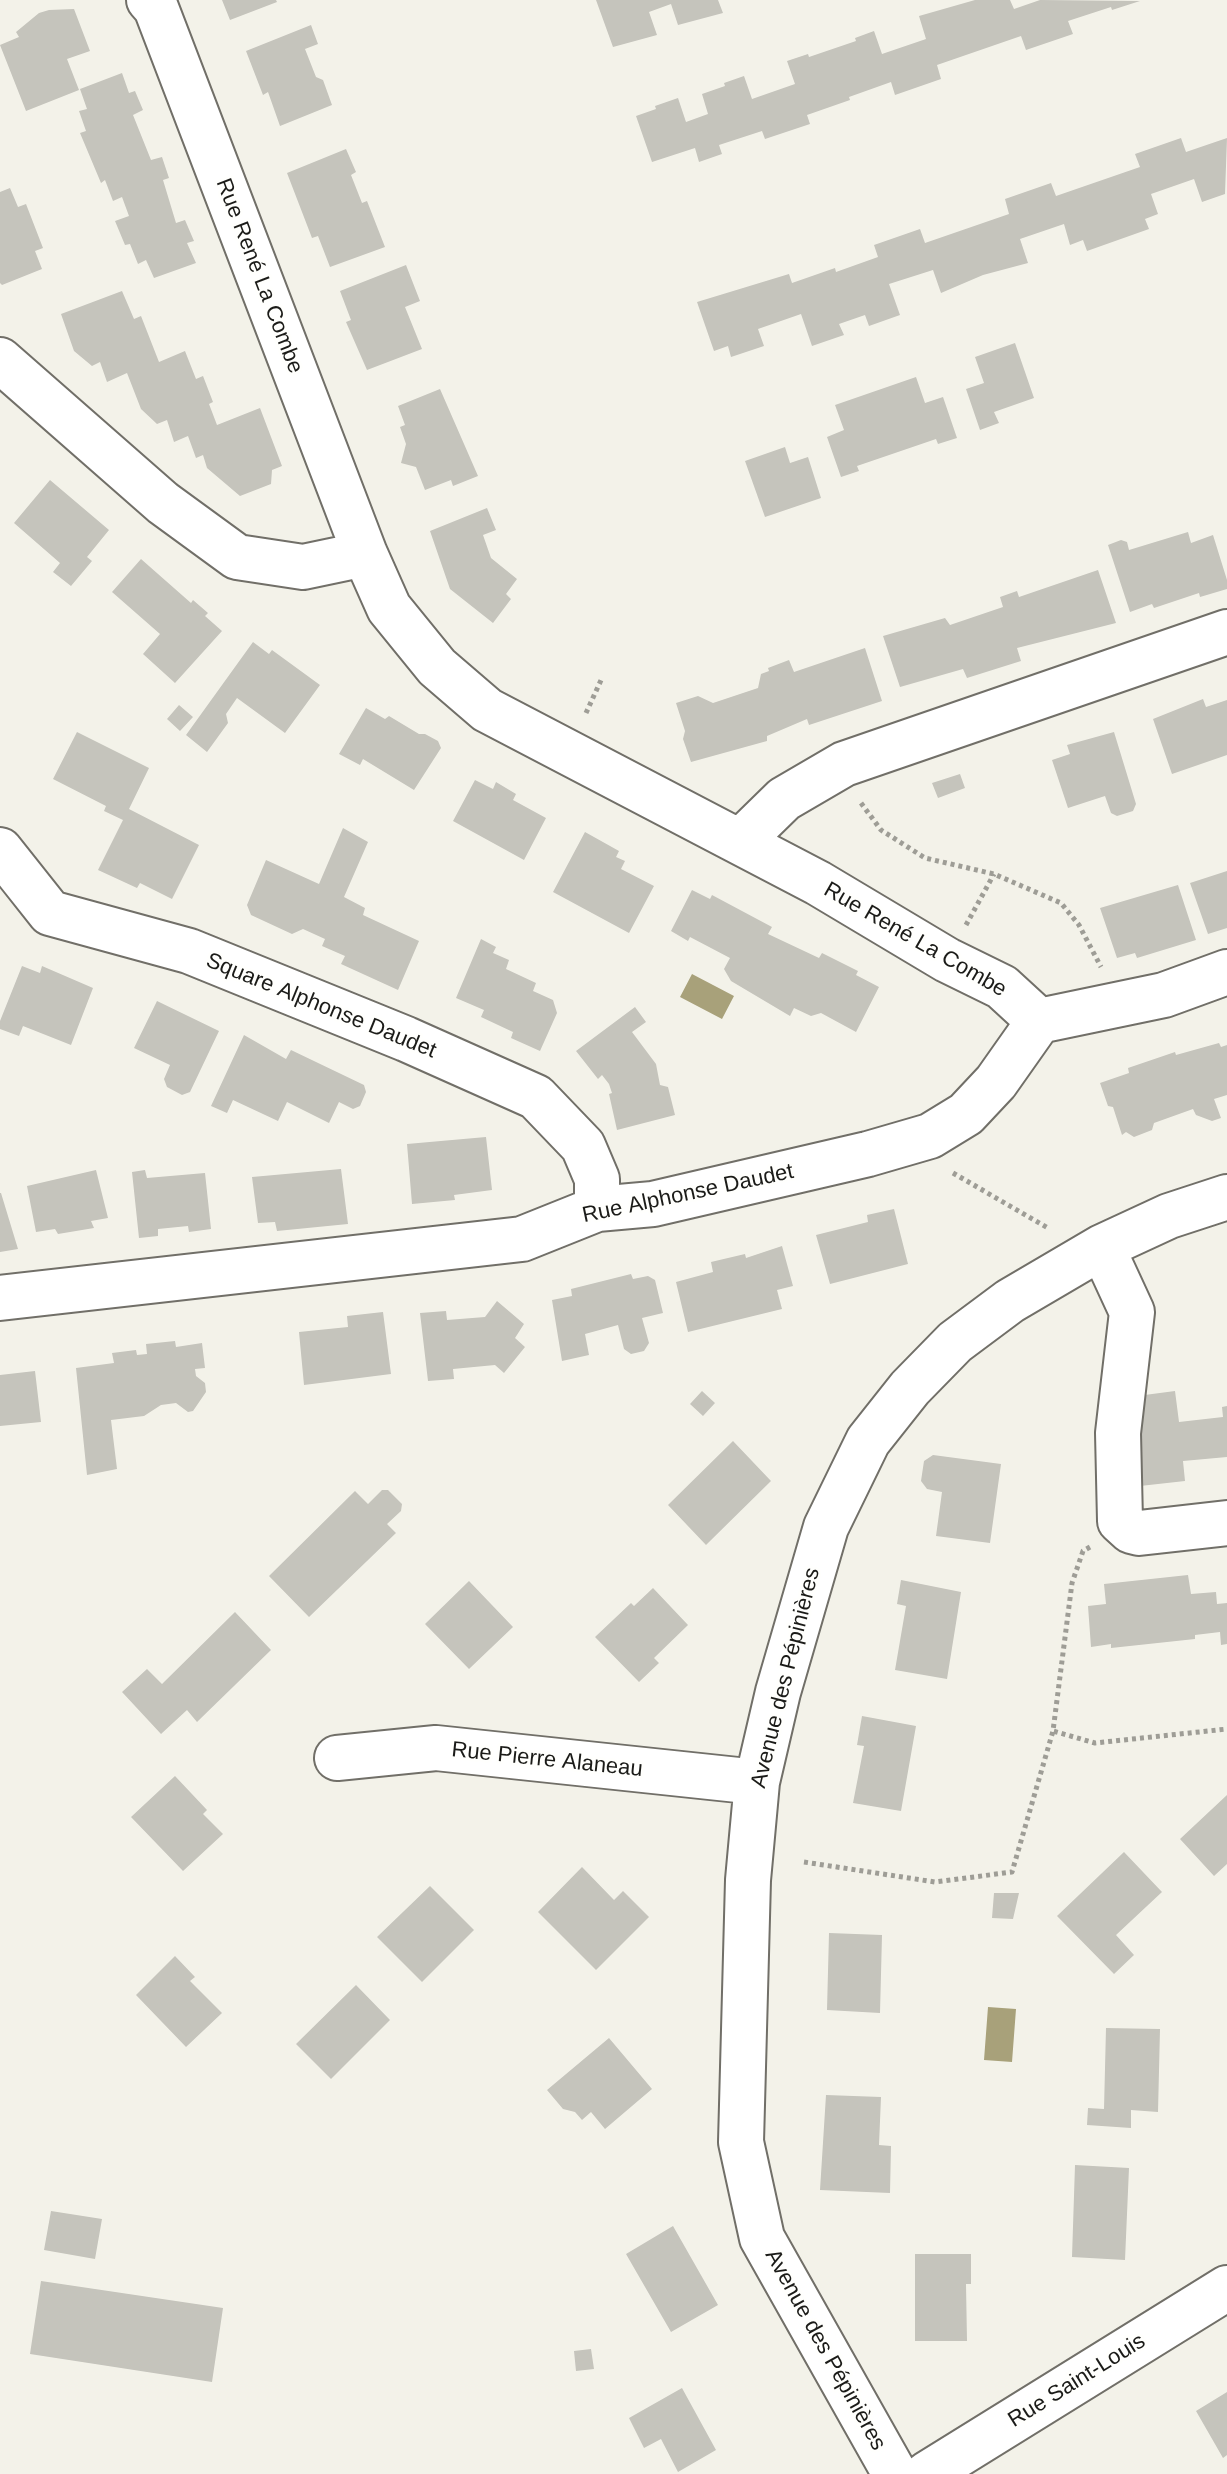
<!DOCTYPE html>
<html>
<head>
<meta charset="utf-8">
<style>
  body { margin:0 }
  canvas { display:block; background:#f3f2e9 }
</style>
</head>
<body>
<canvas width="1227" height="2474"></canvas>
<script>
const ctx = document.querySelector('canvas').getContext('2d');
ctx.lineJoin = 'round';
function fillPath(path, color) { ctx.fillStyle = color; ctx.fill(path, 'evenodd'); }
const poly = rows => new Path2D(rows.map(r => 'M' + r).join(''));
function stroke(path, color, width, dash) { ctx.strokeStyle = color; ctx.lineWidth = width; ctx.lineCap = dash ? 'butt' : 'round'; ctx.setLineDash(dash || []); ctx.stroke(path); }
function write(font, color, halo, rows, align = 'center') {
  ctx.font = font + ' Arial,sans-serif'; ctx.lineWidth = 6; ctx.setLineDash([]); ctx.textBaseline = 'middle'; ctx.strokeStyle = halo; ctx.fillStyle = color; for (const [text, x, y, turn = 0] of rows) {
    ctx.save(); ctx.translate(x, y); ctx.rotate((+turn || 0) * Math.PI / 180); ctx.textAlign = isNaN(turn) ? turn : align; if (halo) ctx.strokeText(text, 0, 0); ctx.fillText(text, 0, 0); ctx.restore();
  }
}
const water = poly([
  [692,974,734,996,722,1019,680,997],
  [988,2007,1016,2009,1012,2062,984,2060]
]);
const building = poly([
  [222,0,276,0,277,2,230,20],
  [596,0,718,0,723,13,678,25,671,4,649,12,657,35,613,47],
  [975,0,1010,0,1014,9,1040,0,1140,1,1112,10,1111,7,1068,21,1073,34,1026,50,1021,36,937,65,941,79,895,95,891,82,849,97,850,100,807,115,810,124,765,139,762,131,719,145,722,154,699,162,695,148,652,162,636,116,656,109,655,106,678,98,686,122,708,114,702,94,725,86,724,83,744,76,752,99,795,84,787,61,808,54,809,57,856,41,855,38,874,31,882,54,926,39,919,16],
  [74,9,90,51,67,59,79,90,26,111,0,45,19,37,16,32,39,13,49,10],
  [311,25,318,44,305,49,316,77,323,80,332,105,280,126,268,92,263,95,246,51],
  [122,73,129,93,135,91,143,110,133,115,151,160,162,157,169,178,163,180,176,223,185,220,194,241,187,243,196,263,154,278,146,260,138,264,130,244,125,245,115,221,129,216,122,197,113,201,105,180,101,183,80,133,86,131,79,111,87,109,80,89],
  [1181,138,1186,152,1227,138,1225,194,1202,202,1194,179,1151,194,1158,214,1145,219,1149,229,1087,251,1083,240,1070,245,1064,224,1020,239,1028,263,983,275,941,293,933,270,889,284,900,315,869,326,865,315,839,324,844,335,812,346,801,314,758,329,764,346,731,357,728,346,714,351,697,302,789,274,792,283,835,268,836,272,878,257,874,245,920,229,925,243,1009,214,1005,199,1051,183,1056,196,1140,167,1135,154],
  [346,149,356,172,351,175,362,203,367,201,385,247,330,267,318,236,312,238,287,173],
  [10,188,18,207,26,204,43,248,35,251,42,269,2,285,0,283,0,192],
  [406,265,420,301,405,307,422,349,367,370,346,322,351,320,340,291],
  [122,291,134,319,141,316,159,362,185,351,196,379,203,376,213,402,209,404,217,425,260,408,282,466,272,470,271,484,240,496,207,468,203,455,196,458,188,436,174,442,167,420,157,424,141,409,127,373,107,382,100,362,92,366,74,351,61,314],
  [1015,343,1034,398,994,412,999,423,980,430,966,389,984,383,975,357],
  [916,377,925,403,943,397,957,438,938,444,936,439,857,466,859,471,841,477,827,437,844,430,835,405],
  [440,389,478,476,453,486,451,480,425,490,416,467,401,463,406,444,400,427,405,425,398,406],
  [785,447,790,463,808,457,821,498,765,517,745,461],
  [50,480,109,530,87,557,92,561,71,586,53,572,60,563,14,523],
  [487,508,496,530,483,535,491,558,517,579,506,594,511,599,493,623,450,589,430,531],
  [1188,532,1191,543,1213,535,1227,580,1227,589,1200,597,1199,593,1154,608,1152,604,1130,612,1108,545,1121,540,1127,542,1129,550],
  [141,559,191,603,193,600,208,613,205,616,222,631,175,683,143,654,160,634,112,592],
  [1098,570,1116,623,1017,648,1021,661,967,678,963,669,900,687,883,636,945,618,950,625,1003,607,1000,597,1017,591,1019,597],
  [253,642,269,654,272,650,320,685,285,733,237,698,226,714,228,723,207,752,186,735],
  [865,648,882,701,809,725,807,719,767,736,767,741,691,762,683,739,685,731,676,703,698,696,713,703,758,688,761,674,769,671,768,668,789,660,794,672],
  [1203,699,1206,707,1227,700,1227,755,1172,774,1153,719],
  [179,705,193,717,180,731,167,719],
  [366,708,385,719,389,716,419,734,425,734,438,741,441,748,414,790,363,759,360,765,339,754],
  [77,732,149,768,129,809,199,845,172,899,140,883,137,888,98,870,123,820,104,811,106,806,53,779],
  [1114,732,1136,804,1133,811,1117,816,1111,813,1105,796,1068,808,1052,760,1070,754,1067,745],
  [960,774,965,788,938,798,932,783],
  [475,780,493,789,496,782,516,794,513,800,546,818,524,860,453,821],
  [343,828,368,842,344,897,365,908,363,915,419,941,398,990,341,964,345,956,322,946,325,939,303,929,292,934,251,915,247,905,266,860,319,884],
  [585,832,619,851,616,857,625,861,621,869,654,886,629,933,553,892],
  [1227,871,1227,928,1208,934,1190,883],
  [1178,885,1196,940,1137,958,1135,953,1117,958,1100,908],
  [692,890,710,899,712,895,772,927,768,934,819,958,822,953,858,971,856,975,879,987,856,1032,821,1013,811,1016,794,1008,790,1016,731,981,724,969,730,958,690,937,688,941,671,931],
  [481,939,496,947,493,953,509,960,506,969,536,983,533,991,553,1000,557,1013,540,1051,511,1038,513,1032,481,1017,484,1010,456,998],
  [22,966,40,973,42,966,93,988,71,1045,23,1026,19,1036,0,1029,0,1021],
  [157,1001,219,1031,190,1092,182,1095,167,1087,164,1079,170,1065,134,1048],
  [635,1007,646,1022,632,1032,656,1064,660,1085,668,1087,675,1115,617,1130,609,1094,612,1093,609,1084,602,1075,598,1079,576,1051],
  [244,1035,286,1059,291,1050,364,1085,366,1092,360,1106,353,1109,339,1102,329,1123,287,1102,278,1121,233,1100,227,1113,211,1106],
  [1219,1043,1221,1047,1227,1045,1227,1095,1214,1099,1221,1118,1212,1121,1196,1115,1193,1109,1154,1123,1152,1130,1134,1137,1126,1132,1122,1135,1113,1107,1108,1106,1100,1083,1129,1073,1128,1068,1175,1052,1176,1055],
  [486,1137,492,1190,454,1195,455,1200,412,1204,407,1144],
  [341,1169,348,1224,277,1231,275,1222,258,1223,252,1177],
  [96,1170,108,1218,91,1221,94,1228,58,1234,55,1229,36,1232,27,1186],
  [145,1170,147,1178,205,1173,211,1229,189,1232,188,1226,158,1229,158,1236,139,1238,132,1172],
  [0,1193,1,1193,18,1249,0,1252],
  [894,1209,908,1264,830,1284,816,1235,868,1222,867,1215],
  [782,1246,793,1286,777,1290,782,1309,688,1332,676,1282,713,1272,711,1262,745,1254,746,1258],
  [631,1274,633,1279,648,1276,655,1280,663,1313,642,1318,649,1343,644,1351,631,1354,624,1349,618,1325,585,1334,589,1355,562,1361,552,1300,572,1296,571,1289],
  [497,1301,524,1324,515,1338,525,1347,504,1373,495,1365,453,1369,454,1379,428,1381,420,1313,446,1311,447,1320,485,1317],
  [383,1312,391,1374,304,1385,299,1332,348,1327,347,1316],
  [175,1341,176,1347,202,1343,205,1368,195,1369,196,1376,205,1383,206,1392,193,1411,188,1412,176,1403,161,1405,144,1416,111,1420,117,1469,87,1475,76,1368,114,1363,112,1353,136,1350,137,1355,147,1354,146,1344],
  [35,1371,41,1422,0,1426,0,1375],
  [702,1391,715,1403,703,1416,690,1404],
  [1175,1391,1179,1422,1223,1417,1222,1407,1227,1406,1227,1457,1183,1461,1185,1481,1140,1486,1137,1396],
  [733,1441,771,1481,706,1545,668,1505],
  [933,1455,1001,1464,990,1543,936,1536,942,1492,927,1489,921,1481,924,1461],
  [382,1490,388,1490,402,1504,401,1511,387,1524,396,1533,309,1617,269,1576,355,1491,368,1504],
  [1188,1575,1191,1594,1216,1592,1217,1604,1227,1603,1227,1644,1221,1645,1220,1632,1195,1635,1195,1639,1111,1648,1111,1644,1091,1647,1088,1606,1106,1604,1104,1584],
  [901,1580,961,1592,947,1679,895,1670,906,1606,897,1604],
  [469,1581,513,1627,469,1669,425,1624],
  [653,1588,688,1625,654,1658,659,1663,639,1682,595,1637,631,1603,634,1606],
  [235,1612,271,1650,197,1722,187,1710,161,1734,122,1692,147,1669,162,1684],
  [862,1716,916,1726,901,1811,853,1803,864,1746,857,1745],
  [175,1776,207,1810,203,1814,223,1834,183,1871,131,1817],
  [1227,1795,1227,1864,1214,1876,1180,1839],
  [1124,1852,1162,1892,1116,1935,1134,1955,1114,1974,1057,1916],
  [582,1867,614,1900,623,1891,649,1917,596,1970,538,1912],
  [430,1886,474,1930,422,1982,377,1937],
  [994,1893,1019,1893,1013,1919,992,1918],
  [829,1933,882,1935,880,2013,827,2010],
  [175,1956,195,1977,190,1981,222,2013,186,2047,136,1995],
  [356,1985,390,2020,331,2079,296,2044],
  [1106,2028,1160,2029,1158,2112,1131,2110,1131,2128,1087,2125,1088,2108,1104,2109],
  [609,2038,652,2089,605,2129,591,2112,582,2120,575,2112,563,2109,547,2090],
  [826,2095,881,2097,879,2145,891,2146,890,2193,820,2190],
  [1075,2165,1129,2168,1125,2260,1072,2257],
  [51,2211,102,2219,95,2259,44,2250],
  [673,2226,718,2305,671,2332,626,2254],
  [915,2254,971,2254,971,2284,966,2284,967,2341,915,2341],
  [41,2281,223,2308,212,2382,30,2354],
  [591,2349,594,2369,576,2371,574,2351],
  [682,2388,716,2450,678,2472,661,2439,644,2448,629,2418],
  [1227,2392,1227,2455,1223,2458,1196,2411]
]);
const path = poly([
  [586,713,602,678],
  [861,803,881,830,925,858,994,874,1061,903,1079,925,1101,967],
  [966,925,994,874],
  [953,1173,1048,1228],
  [1090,1547,1083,1551,1072,1583,1053,1731,1095,1743,1227,1729],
  [804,1862,935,1882,1012,1872,1053,1731]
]);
const street = poly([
  [149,0,156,8,365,554,389,608,437,667,487,710,818,883,947,960,1002,987,1039,1021],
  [0,360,163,503,237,557,303,567,365,554],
  [740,842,784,799,844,764,1227,632],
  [0,850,50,913,189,951,406,1039,536,1097,583,1146,597,1179,597,1209],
  [1039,1021,1164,995,1227,972],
  [1102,1247,1132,1312,1118,1433,1120,1521,1131,1531,1139,1533,1227,1523],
  [0,1298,522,1239,597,1209,653,1204,868,1154,930,1136,966,1114,996,1082,1039,1021],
  [337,1758,436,1748,757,1782],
  [895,2474,762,2238,741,2142,748,1880,757,1782,778,1692,826,1527,868,1441,910,1388,955,1342,1010,1301,1102,1247,1169,1216,1227,1197],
  [927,2474,1227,2288]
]);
const streetNames = [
  ["Rue René La Combe",259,276,69],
  ["Rue René La Combe",915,940,30],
  ["Square Alphonse Daudet",321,1006,22],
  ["Rue Alphonse Daudet",688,1194,-12],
  ["Avenue des Pépinières",786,1678,-76],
  ["Rue Pierre Alaneau",547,1760,6],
  ["Avenue des Pépinières",825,2350,61],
  ["Rue Saint-Louis",1077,2381,-32]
];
fillPath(water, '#a8a17a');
fillPath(building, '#c5c4bc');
stroke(street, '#716f68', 48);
stroke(path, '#9e9d96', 5, [4, 4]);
stroke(street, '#fff', 44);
write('22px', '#1b1b18', '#fffffd', streetNames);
</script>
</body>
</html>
